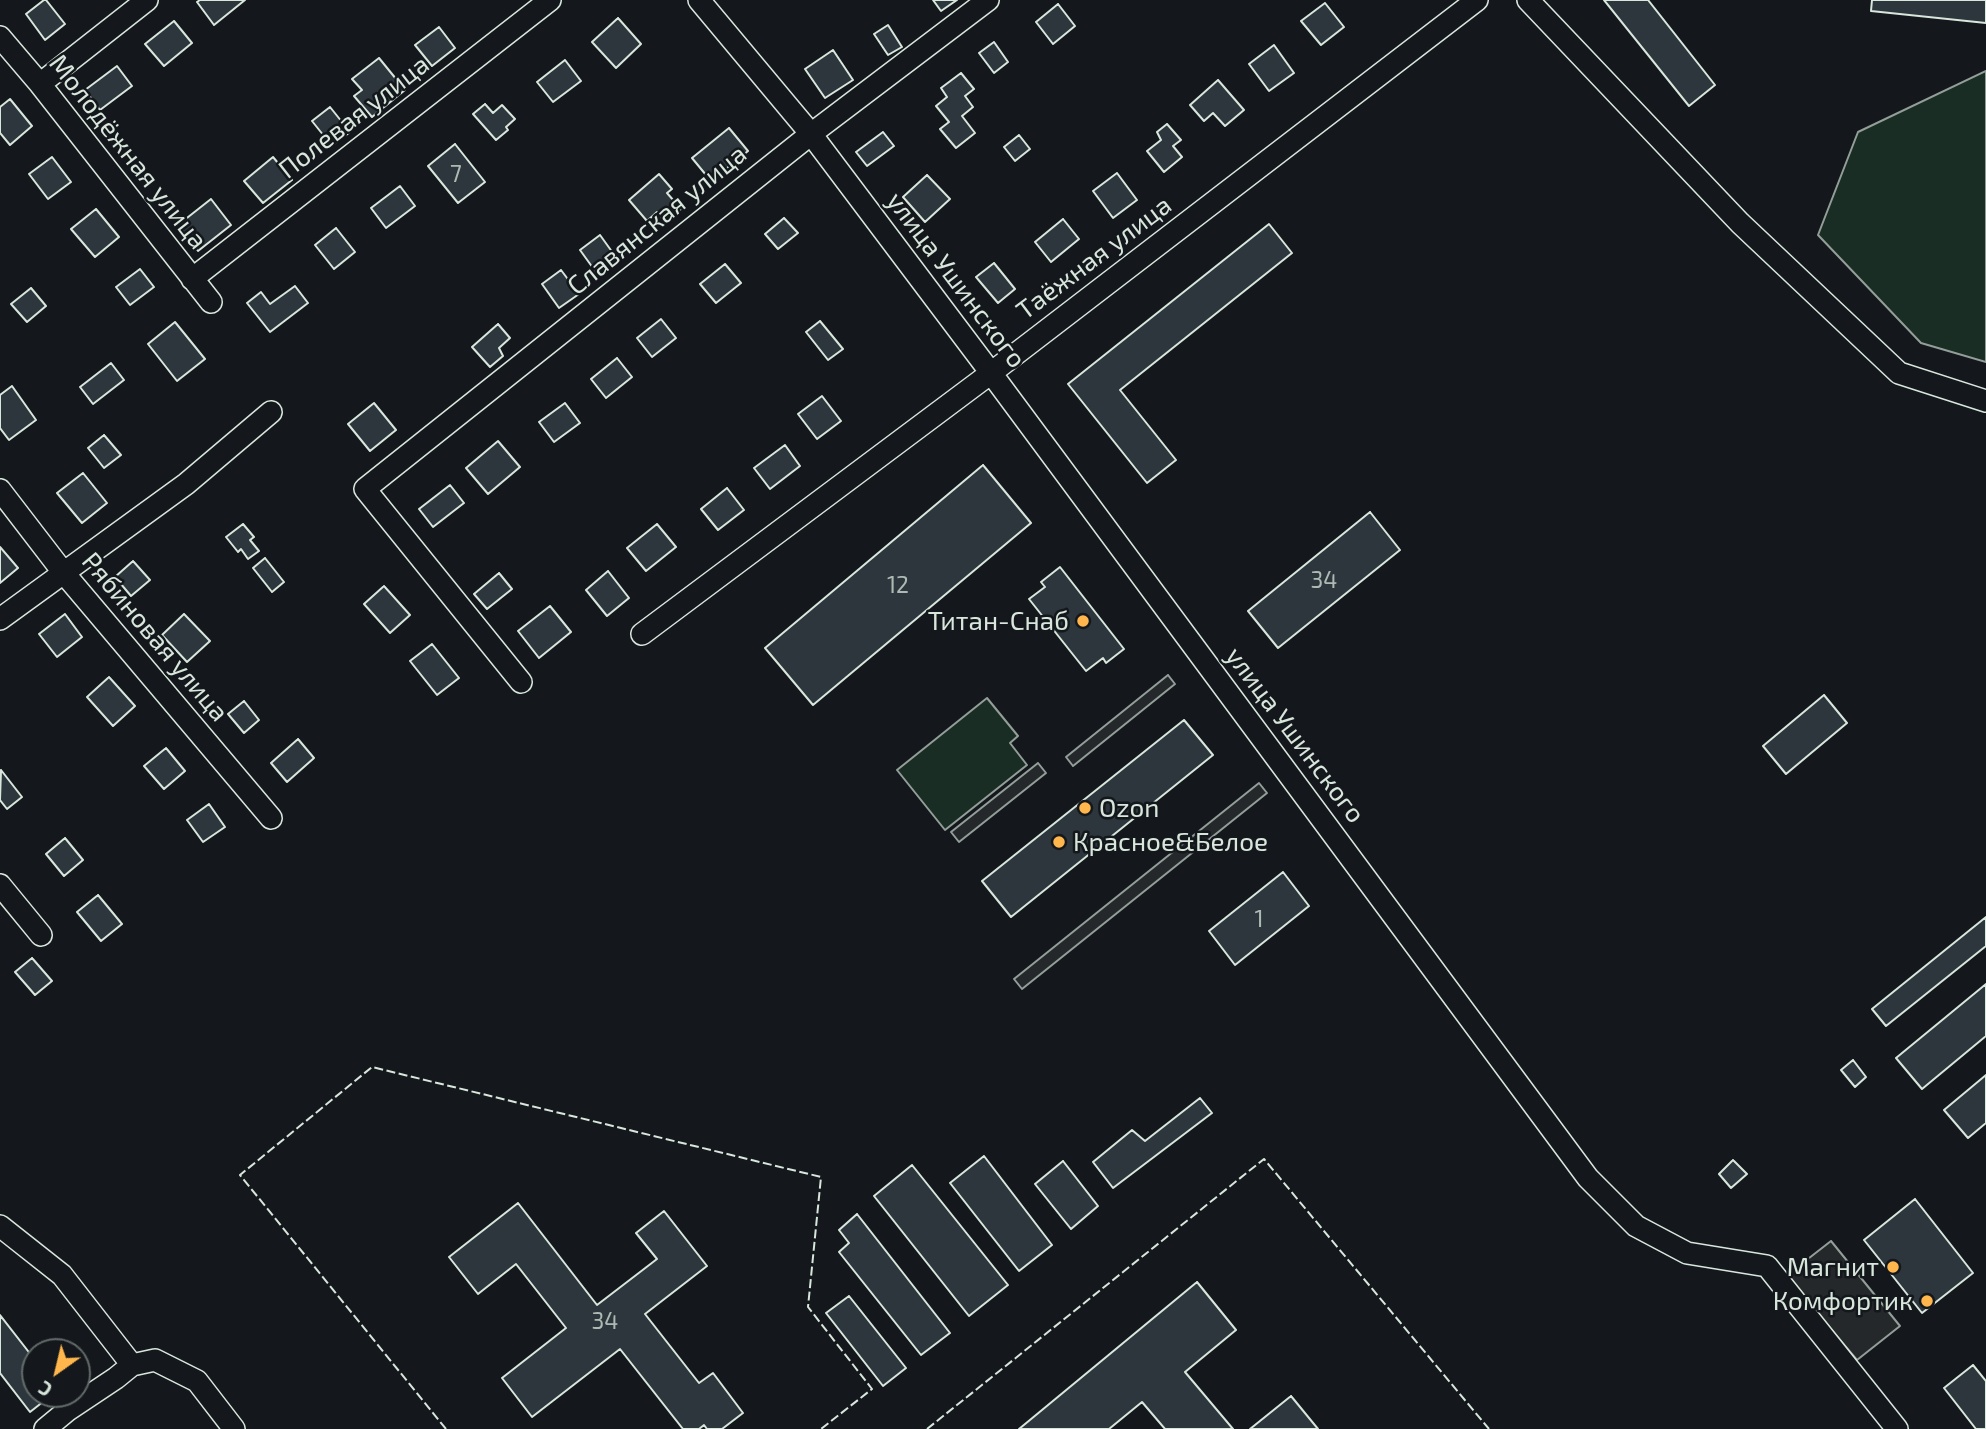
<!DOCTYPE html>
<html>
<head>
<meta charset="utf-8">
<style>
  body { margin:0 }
  #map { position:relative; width:1986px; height:1429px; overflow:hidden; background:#14181c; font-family:"Exo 2",sans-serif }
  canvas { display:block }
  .north { position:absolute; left:21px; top:1338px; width:70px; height:70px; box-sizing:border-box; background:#14181c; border:2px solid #626a69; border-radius:50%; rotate:214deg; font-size:19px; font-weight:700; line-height:28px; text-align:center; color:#d8e6dc }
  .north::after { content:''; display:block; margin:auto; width:24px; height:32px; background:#ffb74d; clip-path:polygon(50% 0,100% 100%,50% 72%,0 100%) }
</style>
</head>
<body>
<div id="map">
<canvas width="1986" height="1429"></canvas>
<div class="north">С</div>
</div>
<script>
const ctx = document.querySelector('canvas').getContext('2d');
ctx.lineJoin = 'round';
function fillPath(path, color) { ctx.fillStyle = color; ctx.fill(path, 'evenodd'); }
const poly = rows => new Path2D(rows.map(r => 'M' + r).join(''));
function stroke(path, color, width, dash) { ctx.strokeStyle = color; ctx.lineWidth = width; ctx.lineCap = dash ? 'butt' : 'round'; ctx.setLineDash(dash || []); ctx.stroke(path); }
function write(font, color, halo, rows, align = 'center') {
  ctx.font = font + ' "Exo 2",sans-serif'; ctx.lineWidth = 5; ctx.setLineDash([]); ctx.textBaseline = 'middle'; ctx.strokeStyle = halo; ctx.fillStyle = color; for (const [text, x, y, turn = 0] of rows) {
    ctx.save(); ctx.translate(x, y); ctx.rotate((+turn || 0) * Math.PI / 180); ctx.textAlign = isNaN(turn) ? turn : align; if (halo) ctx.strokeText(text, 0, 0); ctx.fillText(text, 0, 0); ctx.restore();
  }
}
const green = poly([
  [1986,71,1986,362,1921,343,1818,235,1858,132,1986,71],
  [987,698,1018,736,1010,743,1027,765,945,830,897,770,987,698]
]);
const parking = poly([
  [1168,675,1175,684,1073,766,1066,757,1168,675],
  [1038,763,1046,773,959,842,951,832,1038,763],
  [1259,783,1267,793,1022,989,1014,979,1259,783],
  [1831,1241,1900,1326,1857,1360,1786,1276,1831,1241]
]);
const building = poly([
  [44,0,46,0,65,24,45,40,26,14,44,0],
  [200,0,245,0,214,25,197,2,200,0],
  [933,0,957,0,941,11,933,0],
  [1604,0,1648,0,1715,85,1689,106,1604,0],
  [1872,0,1986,0,1986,23,1871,11,1872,0],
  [1325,3,1344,27,1321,45,1301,21,1325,3],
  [1058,4,1075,26,1053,44,1036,22,1058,4],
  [618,18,641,44,616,68,592,42,618,18],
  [174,21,192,43,164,66,145,44,174,21],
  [888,25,902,47,888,55,874,34,888,25],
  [439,27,455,48,432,66,415,45,439,27],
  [994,42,1008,62,994,73,979,53,994,42],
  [1274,45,1294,73,1269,91,1249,64,1274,45],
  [833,50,853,80,825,98,805,69,833,50],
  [379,58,405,90,372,117,354,96,362,90,352,79,379,58],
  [565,60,581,81,553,102,537,82,565,60],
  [117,66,132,86,100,110,85,90,117,66],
  [961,73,974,89,965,96,973,107,962,116,975,133,956,148,940,129,949,122,936,106,947,97,941,88,961,73],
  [1218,80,1244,110,1225,126,1213,113,1204,121,1190,105,1218,80],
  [10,99,32,126,10,145,0,133,0,107,10,99],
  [485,104,493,113,502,105,515,119,506,127,508,130,496,140,473,114,485,104],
  [330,107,350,132,332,146,312,121,330,107],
  [1167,124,1181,140,1173,146,1182,157,1164,172,1147,151,1161,140,1157,132,1167,124],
  [729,128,748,151,711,181,692,158,729,128],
  [883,132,894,146,867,166,856,152,883,132],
  [1019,135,1030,149,1015,161,1004,147,1019,135],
  [455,144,485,182,458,203,428,166,455,144],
  [52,157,71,182,48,199,29,174,52,157],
  [273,157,292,180,263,203,244,181,273,157],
  [1117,173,1137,200,1113,218,1093,191,1117,173],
  [659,174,672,189,667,193,681,209,666,223,657,212,647,221,629,200,659,174],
  [927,175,950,199,925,222,903,197,927,175],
  [400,186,415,206,386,228,371,208,400,186],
  [211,199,231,225,198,251,178,225,211,199],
  [96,209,119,237,95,257,71,229,96,209],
  [784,218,798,233,778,249,765,234,784,218],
  [1063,219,1079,239,1051,262,1035,242,1063,219],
  [1269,224,1292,253,1120,390,1176,460,1147,483,1068,384,1269,224],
  [336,228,355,252,334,269,315,245,336,228],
  [600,235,618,260,598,275,580,250,600,235],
  [994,263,1015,289,998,303,976,277,994,263],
  [725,264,741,283,716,303,700,284,725,264],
  [140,269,154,287,130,305,116,287,140,269],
  [561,270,579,294,559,308,542,284,561,270],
  [295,286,308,303,270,332,247,303,261,292,270,304,295,286],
  [31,288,46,306,27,322,11,304,31,288],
  [661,319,676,338,652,357,637,338,661,319],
  [820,321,843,349,828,360,806,332,820,321],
  [175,322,205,359,177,381,148,344,175,322],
  [498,324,510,338,499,348,503,356,490,367,472,347,498,324],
  [617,358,632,377,606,398,591,379,617,358],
  [111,363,124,380,93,404,80,387,111,363],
  [12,386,36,420,9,440,0,428,0,395,12,386],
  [822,396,841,421,817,439,798,414,822,396],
  [374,403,396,430,370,451,348,424,374,403],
  [565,403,580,423,554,442,539,422,565,403],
  [104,435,121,455,104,468,88,448,104,435],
  [498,441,520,467,488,494,466,468,498,441],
  [785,445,800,466,770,489,754,468,785,445],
  [983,465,1031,523,813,705,765,648,983,465],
  [83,473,107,503,82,523,57,493,83,473],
  [450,485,464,503,433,527,419,509,450,485],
  [727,488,744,510,718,530,701,509,727,488],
  [1370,512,1400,550,1278,648,1248,611,1370,512],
  [243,524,254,537,250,540,259,551,248,559,241,549,238,552,226,537,243,524],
  [657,524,676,547,646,571,627,548,657,524],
  [0,547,18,568,0,583,0,547],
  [265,558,284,582,272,592,253,568,265,558],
  [133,561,150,580,131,596,115,577,133,561],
  [1060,567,1124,649,1106,663,1103,658,1086,671,1029,599,1045,587,1041,582,1060,567],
  [608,571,629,598,607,616,586,590,608,571],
  [499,573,512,589,487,609,474,594,499,573],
  [384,586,410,615,390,633,364,604,384,586],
  [550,606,571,632,539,658,518,631,550,606],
  [65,614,82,637,57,657,39,634,65,614],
  [184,614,210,641,187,662,162,635,184,614],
  [432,644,459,678,437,695,410,661,432,644],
  [109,677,135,706,113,726,87,697,109,677],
  [1824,695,1847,723,1786,774,1763,746,1824,695],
  [244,701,259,720,244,733,228,714,244,701],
  [1184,720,1213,755,1011,917,982,881,1184,720],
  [298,739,314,758,287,782,271,763,298,739],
  [166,748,185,771,164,789,144,766,166,748],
  [1,770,22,797,7,809,0,800,1,770],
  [209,804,225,827,203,842,187,820,209,804],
  [65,838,83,860,64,876,46,854,65,838],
  [1283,872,1309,906,1235,965,1209,931,1283,872],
  [98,895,122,924,101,941,77,912,98,895],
  [1986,917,1986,946,1886,1026,1872,1009,1986,917],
  [32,958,52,981,35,995,15,972,32,958],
  [1986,984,1986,1036,1922,1089,1896,1058,1986,984],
  [1853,1060,1866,1077,1855,1087,1841,1070,1853,1060],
  [1986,1075,1986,1123,1968,1138,1944,1110,1986,1075],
  [1200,1098,1212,1113,1113,1188,1093,1162,1132,1130,1145,1141,1200,1098],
  [984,1156,1052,1245,1019,1271,950,1183,984,1156],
  [1733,1160,1747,1174,1731,1188,1719,1174,1733,1160],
  [1063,1161,1098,1206,1071,1229,1035,1184,1063,1161],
  [912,1165,1008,1285,969,1316,874,1196,912,1165],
  [1915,1199,1973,1273,1922,1313,1864,1240,1915,1199],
  [518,1203,597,1305,657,1259,636,1233,664,1211,707,1266,645,1314,699,1383,713,1373,743,1413,722,1429,707,1429,704,1425,699,1429,683,1429,620,1349,532,1417,502,1378,566,1328,516,1264,478,1294,449,1257,518,1203],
  [857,1214,950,1333,921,1355,839,1252,849,1243,839,1230,857,1214],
  [1197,1282,1236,1330,1185,1372,1233,1429,1165,1429,1142,1402,1109,1429,1019,1429,1197,1282],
  [849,1296,906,1368,883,1386,826,1313,849,1296],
  [0,1315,35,1360,35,1394,53,1394,30,1412,0,1373,0,1315],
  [1973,1365,1986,1381,1986,1429,1976,1429,1944,1388,1973,1365],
  [1291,1396,1318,1429,1250,1429,1291,1396]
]);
const minor = poly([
  [699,0,811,134,991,373,1588,1178,1636,1226,1687,1253,1767,1266,1897,1429],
  [1528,0,1740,223,1899,373,1986,401],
  [0,37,40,84,211,302],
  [40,84,147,0],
  [192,279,550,0],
  [0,490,63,572,271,818],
  [0,619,186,484,271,412],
  [642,634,991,373,1477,0],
  [521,682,365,489,811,134,988,0],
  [0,885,41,935],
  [0,1226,62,1275,132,1365],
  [45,1429,68,1410,116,1378,132,1365,155,1360,197,1381,234,1429]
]);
const fence = poly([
  [446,1429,240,1175,372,1067,821,1177,808,1307,872,1389,821,1429],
  [927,1429,1264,1159,1489,1429]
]);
const markers = [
  [1083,621,7,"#ffb74d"],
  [1085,808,7,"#ffb74d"],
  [1059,842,7,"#ffb74d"],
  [1893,1267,7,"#ffb74d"],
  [1927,1301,7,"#ffb74d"]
];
const numberNames = [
  ["7",456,174],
  ["34",1324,580],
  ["12",898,585],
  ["1",1259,919],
  ["34",605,1321]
];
const streetNames = [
  ["Полевая улица",354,117,-38],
  ["Молодёжная улица",128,152,52],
  ["Славянская улица",657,220,-39],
  ["Таёжная улица",1094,258,-37],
  ["улица Ушинского",956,280,53],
  ["Рябиновая улица",155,637,50],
  ["улица Ушинского",1295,735,53]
];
const poiNames = [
  ["Титан-Снаб",1069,621],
  ["Ozon",1099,808,"left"],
  ["Красное&Белое",1073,842,"left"],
  ["Магнит",1879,1267],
  ["Комфортик",1913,1301]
];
fillPath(green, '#1a2d24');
stroke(green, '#939e99', 2);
fillPath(parking, '#24282b');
stroke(parking, '#939e99', 2);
fillPath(building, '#2c363c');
stroke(building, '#d8e6dc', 2);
stroke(minor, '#d8e6dc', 24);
stroke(minor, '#14181c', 21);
stroke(fence, '#d8e6dc', 2, [9, 3.5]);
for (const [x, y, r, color] of markers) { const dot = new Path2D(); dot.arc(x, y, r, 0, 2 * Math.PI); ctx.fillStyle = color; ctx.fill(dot); stroke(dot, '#14181c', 2.5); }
write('23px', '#adbab4', null, numberNames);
write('26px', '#d8e6dc', '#14181c', streetNames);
write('26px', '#d8e6dc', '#14181c', poiNames, 'right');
</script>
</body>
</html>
